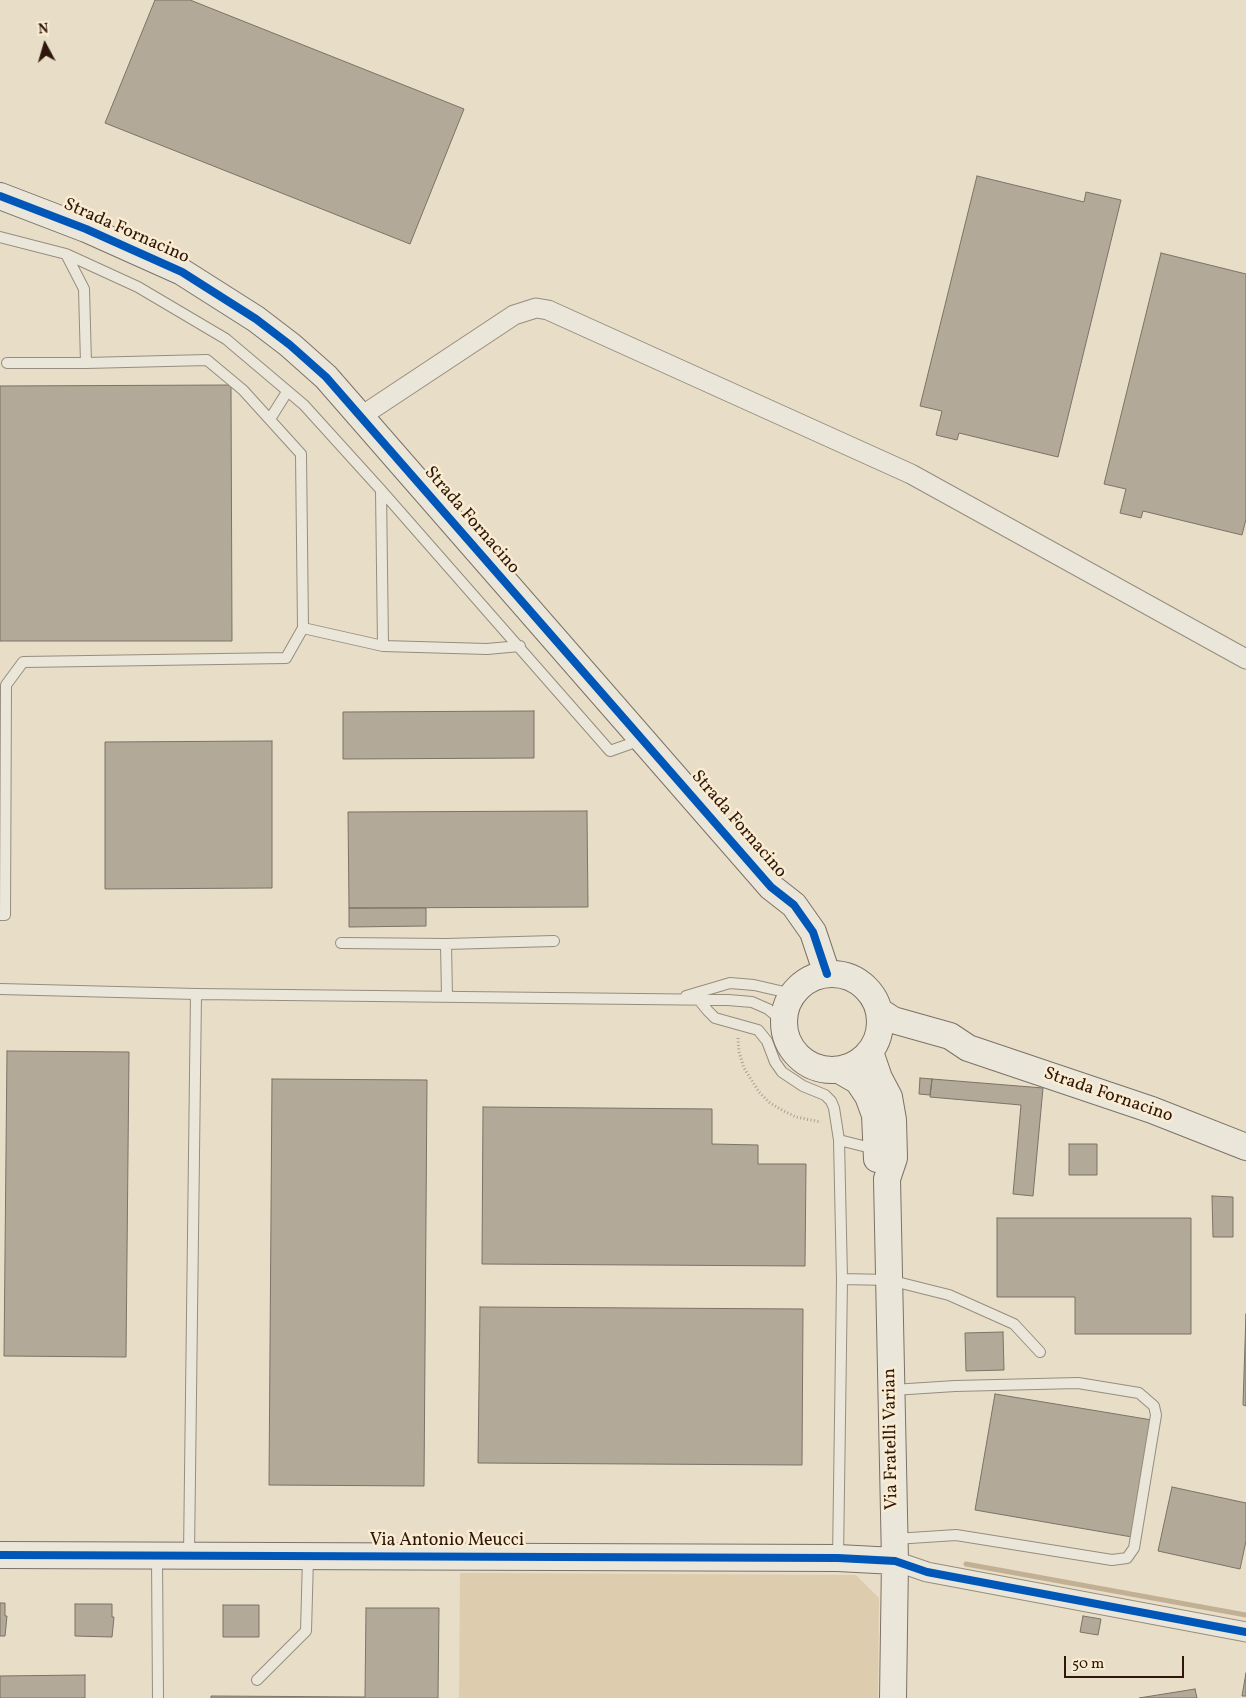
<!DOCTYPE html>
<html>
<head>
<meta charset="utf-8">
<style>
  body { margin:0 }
  #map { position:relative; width:1246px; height:1698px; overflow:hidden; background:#e8ddc6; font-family:Vollkorn,serif }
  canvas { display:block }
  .north { position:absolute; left:20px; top:20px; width:50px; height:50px; -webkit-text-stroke:4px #f9ecd1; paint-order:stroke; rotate:354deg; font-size:14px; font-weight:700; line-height:20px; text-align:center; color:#2e160c }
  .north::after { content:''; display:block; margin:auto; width:18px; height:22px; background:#2e160c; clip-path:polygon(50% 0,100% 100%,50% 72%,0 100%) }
  .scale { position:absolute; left:1064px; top:1656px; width:120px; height:22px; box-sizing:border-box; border:2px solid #2e160c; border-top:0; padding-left:6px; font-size:15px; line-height:18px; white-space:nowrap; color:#2e160c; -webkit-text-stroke:4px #f9ecd1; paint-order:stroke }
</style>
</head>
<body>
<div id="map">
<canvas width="1246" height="1698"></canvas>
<div class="north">N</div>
<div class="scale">50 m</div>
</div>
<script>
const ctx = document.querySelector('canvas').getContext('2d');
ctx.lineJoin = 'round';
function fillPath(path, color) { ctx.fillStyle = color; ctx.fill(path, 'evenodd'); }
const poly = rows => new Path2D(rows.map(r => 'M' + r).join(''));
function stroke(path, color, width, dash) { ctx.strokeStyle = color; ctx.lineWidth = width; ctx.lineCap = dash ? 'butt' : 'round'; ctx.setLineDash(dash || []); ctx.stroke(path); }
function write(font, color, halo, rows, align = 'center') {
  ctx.font = font + ' Vollkorn,serif'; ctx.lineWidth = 5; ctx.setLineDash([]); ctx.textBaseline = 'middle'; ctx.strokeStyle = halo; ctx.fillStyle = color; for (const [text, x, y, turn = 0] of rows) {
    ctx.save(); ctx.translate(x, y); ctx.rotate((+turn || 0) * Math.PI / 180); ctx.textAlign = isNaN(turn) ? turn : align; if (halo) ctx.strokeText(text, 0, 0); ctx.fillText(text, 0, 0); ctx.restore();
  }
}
const green = poly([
  [460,1573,856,1575,879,1598,878,1698,459,1698]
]);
const stream = poly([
  [966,1564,1246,1615]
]);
const building = poly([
  [155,0,190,0,464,109,410,244,105,123,155,0],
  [977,176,1084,202,1086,192,1121,200,1058,457,959,433,957,440,936,435,942,411,920,406,977,176],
  [1161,253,1246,274,1246,519,1242,535,1143,511,1141,518,1120,513,1126,489,1104,484,1161,253],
  [231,385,232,641,0,641,0,386,231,385],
  [534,711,534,758,343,759,343,712,534,711],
  [272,741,272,888,105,889,105,742,272,741],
  [587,811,588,907,349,908,348,812,587,811],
  [349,908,426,908,426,926,349,927,349,908],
  [7,1051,129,1052,126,1357,4,1356,7,1051],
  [920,1078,932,1079,930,1095,919,1094,920,1078],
  [272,1079,427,1080,424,1486,269,1485,272,1079],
  [932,1079,1043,1088,1033,1196,1013,1194,1021,1105,930,1097,932,1079],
  [483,1107,712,1109,712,1144,758,1145,758,1164,806,1164,805,1266,482,1264,483,1107],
  [1069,1144,1097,1144,1097,1175,1069,1175,1069,1144],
  [1212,1196,1233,1197,1233,1237,1213,1237,1212,1196],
  [997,1218,1191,1218,1191,1334,1075,1334,1075,1297,997,1297,997,1218],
  [480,1307,803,1309,802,1465,478,1463,480,1307],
  [1246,1314,1246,1406,1243,1405,1246,1314],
  [1003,1332,1004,1370,966,1371,965,1333,1003,1332],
  [995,1394,1152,1420,1132,1537,975,1510,995,1394],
  [1172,1487,1246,1503,1246,1541,1240,1569,1158,1551,1172,1487],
  [0,1603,5,1603,5,1616,7,1616,5,1636,0,1636,0,1603],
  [75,1604,112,1604,112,1617,114,1617,112,1637,75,1636,75,1604],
  [223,1605,259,1605,259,1637,223,1637,223,1605],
  [366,1608,439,1608,438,1698,211,1698,211,1696,365,1697,366,1608],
  [1083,1616,1101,1619,1098,1635,1080,1632,1083,1616],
  [1246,1673,1246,1696,1242,1696,1246,1673],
  [85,1675,85,1698,0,1698,0,1676,85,1675],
  [1195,1689,1197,1698,1139,1698,1195,1689]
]);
const path = poly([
  [738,1038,739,1052,744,1068,759,1092,770,1103,782,1110,796,1117,821,1122]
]);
const lane = poly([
  [0,237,66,254,84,289,86,363,7,363],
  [66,254,138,287,226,339,304,405,381,490,610,751,641,740],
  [270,419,287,392],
  [381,490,383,646,487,649,520,646],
  [303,628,383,646],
  [0,915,5,915,6,685,23,662,286,658,303,628,301,454,243,390,207,360,86,363],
  [341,943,446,944,447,997],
  [446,944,554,941],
  [0,989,196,994,728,1000,752,1002,768,1009,784,1022],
  [686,996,730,983,754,985,793,994],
  [699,1000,708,1011,715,1018,758,1030,767,1041,775,1062,782,1072,803,1086,825,1095,831,1101,834,1108,839,1140,867,1147,876,1147],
  [839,1140,842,1279,889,1280,949,1295,1014,1324,1040,1352],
  [893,1390,955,1386,1078,1383,1139,1393,1154,1406,1156,1415,1134,1548,1127,1558,1112,1560,956,1535,895,1539],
  [189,1554,196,994],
  [157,1556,158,1698],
  [838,1558,842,1279],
  [257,1680,306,1631,308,1558]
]);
const street = poly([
  [360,417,514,315,536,308,548,310,911,474,1246,659],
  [895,1561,927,1572,1246,1632]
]);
const secondary = poly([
  [0,196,86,229,182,272,256,319,290,345,326,377,771,887,794,905,813,932,827,974],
  '784 1022a48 48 0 1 1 96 0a48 48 0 1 1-96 0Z',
  [879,1011,893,1020,950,1036,968,1048,1152,1110,1246,1147],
  [870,1052,879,1078,889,1097,893,1120,894,1158,887,1179,895,1561,893,1698],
  [839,1070,858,1081,868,1096,875,1115,877,1159],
  [0,1555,838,1558,895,1561]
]);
const cycleway = poly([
  [0,196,86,229,182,272,256,319,290,345,326,377,771,887,794,905,813,932,827,974],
  [0,1555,838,1558,895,1561,927,1572,1246,1632]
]);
const streetNames = [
  ["Strada Fornacino",126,232,24],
  ["Strada Fornacino",471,521,49],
  ["Strada Fornacino",738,825,49],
  ["Strada Fornacino",1108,1096,19],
  ["Via Fratelli Varian",892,1439,-91],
  ["Via Antonio Meucci",447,1542]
];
fillPath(green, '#ddccae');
stroke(stream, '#c2b094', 5);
fillPath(building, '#b2a999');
stroke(building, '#7c7266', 1);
stroke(lane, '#968d7e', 12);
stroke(street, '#968d7e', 21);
stroke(secondary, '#7c7266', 28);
stroke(path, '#a7a096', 3, [1, 2.5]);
stroke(lane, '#ebe6da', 10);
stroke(street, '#ebe6da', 19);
stroke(secondary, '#ebe6da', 26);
stroke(cycleway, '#0057b8', 8);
write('18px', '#2e160c', '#f9ecd1', streetNames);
</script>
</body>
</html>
